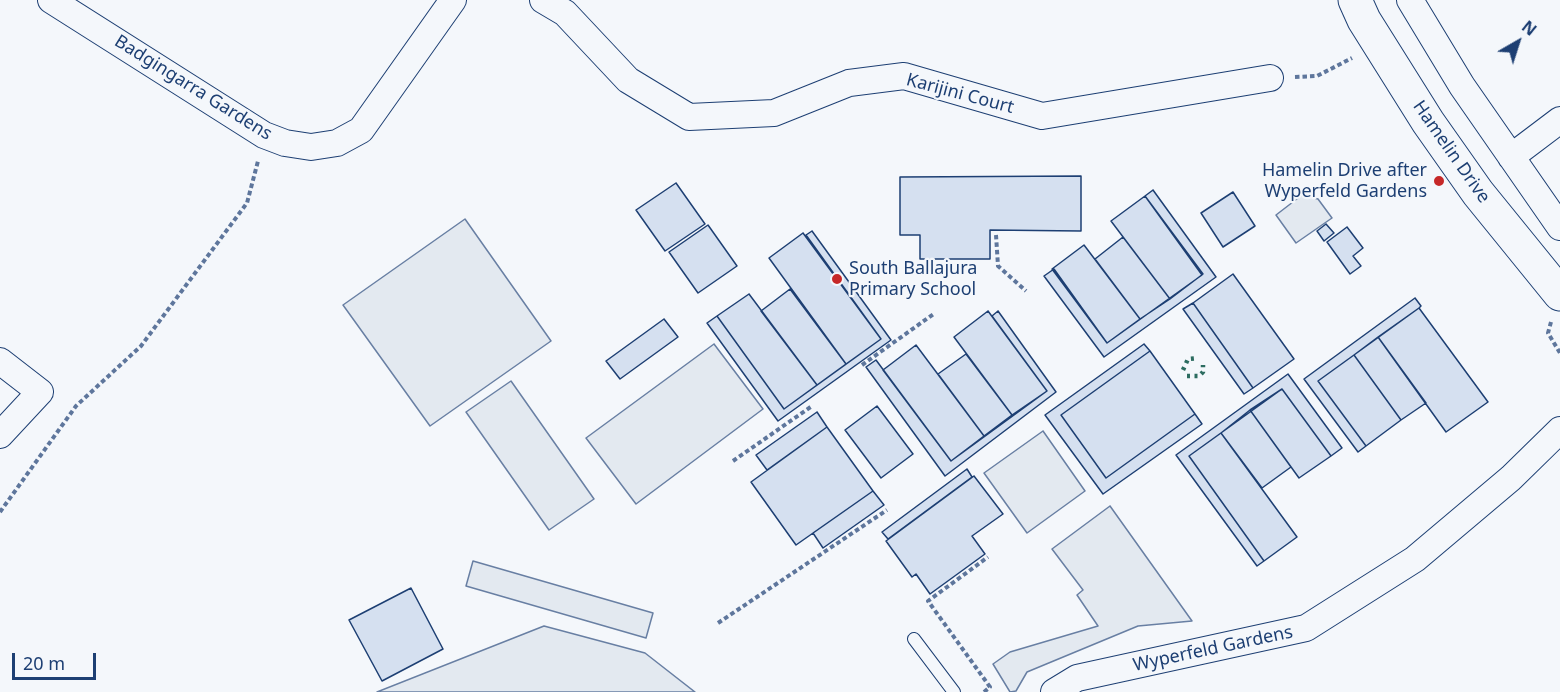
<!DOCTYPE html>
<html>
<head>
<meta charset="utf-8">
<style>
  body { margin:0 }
  #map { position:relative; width:1560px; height:692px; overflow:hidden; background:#f4f7fb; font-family:"Noto Sans",sans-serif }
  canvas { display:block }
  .north { position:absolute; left:1488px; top:12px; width:60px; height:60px; -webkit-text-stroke:4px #f4f7fb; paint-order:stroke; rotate:39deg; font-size:16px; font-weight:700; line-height:24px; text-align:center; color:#1d3f73 }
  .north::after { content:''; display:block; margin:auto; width:21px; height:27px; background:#1d3f73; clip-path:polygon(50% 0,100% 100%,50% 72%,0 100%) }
  .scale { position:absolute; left:12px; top:653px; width:84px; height:27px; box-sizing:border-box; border:3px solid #1d3f73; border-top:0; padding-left:8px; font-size:18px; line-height:21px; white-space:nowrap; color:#1d3f73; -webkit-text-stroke:4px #f4f7fb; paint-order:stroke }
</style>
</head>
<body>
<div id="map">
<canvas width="1560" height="692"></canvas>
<div class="north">N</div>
<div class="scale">20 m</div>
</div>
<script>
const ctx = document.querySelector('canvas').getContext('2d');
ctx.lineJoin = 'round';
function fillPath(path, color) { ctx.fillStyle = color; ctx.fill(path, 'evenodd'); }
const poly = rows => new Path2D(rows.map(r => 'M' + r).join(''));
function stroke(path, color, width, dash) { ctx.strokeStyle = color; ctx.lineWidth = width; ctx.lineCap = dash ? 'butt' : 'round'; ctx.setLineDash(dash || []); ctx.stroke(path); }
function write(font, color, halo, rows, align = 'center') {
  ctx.font = font + ' "Noto Sans",sans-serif'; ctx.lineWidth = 4.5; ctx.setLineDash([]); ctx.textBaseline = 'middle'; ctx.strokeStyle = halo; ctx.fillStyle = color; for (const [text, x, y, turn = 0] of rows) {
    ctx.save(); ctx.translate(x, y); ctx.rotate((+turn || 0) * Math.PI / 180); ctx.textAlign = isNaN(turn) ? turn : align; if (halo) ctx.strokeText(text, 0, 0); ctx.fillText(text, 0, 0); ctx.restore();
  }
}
const green = poly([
  [1302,195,1318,199,1332,218,1296,243,1276,215,1302,195],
  [465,219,551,341,430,426,343,305,465,219],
  [714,344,763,409,636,504,586,438,714,344],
  [511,381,594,499,549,530,466,412,511,381],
  [1043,431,1085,491,1027,533,984,473,1043,431],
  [1110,506,1192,621,1138,626,1027,672,1016,691,1010,692,993,664,1010,652,1098,626,1077,595,1083,590,1052,549,1110,506],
  [473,561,653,613,646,638,466,586,473,561],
  [544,626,645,653,695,692,377,692,544,626]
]);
const building = poly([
  [1081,176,1081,231,990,230,990,259,920,259,920,235,900,235,900,177,1081,176],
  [676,183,705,224,665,251,636,210,676,183],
  [1153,190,1216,277,1104,357,1044,276,1054,269,1107,343,1202,275,1145,196,1153,190],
  [1233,192,1255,226,1223,247,1201,213,1233,192],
  [1145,196,1203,274,1170,299,1111,221,1145,196],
  [1326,224,1334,233,1324,241,1317,231,1326,224],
  [708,225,737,266,698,293,669,252,708,225],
  [1347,227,1363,248,1353,256,1361,266,1350,274,1327,242,1347,227],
  [812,231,891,340,778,421,707,323,717,316,784,409,881,339,806,235,812,231],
  [803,233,881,339,846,364,769,258,803,233],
  [1123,237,1170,299,1140,319,1095,259,1123,237],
  [1084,245,1140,319,1107,343,1052,269,1084,245],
  [1233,274,1294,359,1253,388,1193,303,1233,274],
  [790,289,846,364,817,385,761,311,790,289],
  [749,294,817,385,784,409,717,316,749,294],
  [1415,298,1421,306,1419,308,1318,381,1366,446,1358,452,1304,379,1415,298],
  [1193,303,1253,388,1244,394,1183,309,1193,303],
  [1419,308,1488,402,1446,432,1378,337,1419,308],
  [988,311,1047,391,1012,415,954,337,988,311],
  [998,311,1056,392,945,476,866,367,876,360,951,461,1047,391,992,316,998,311],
  [664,319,678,337,620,379,606,361,664,319],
  [1378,337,1426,403,1401,420,1354,355,1378,337],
  [1144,344,1150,351,1061,415,1106,478,1195,414,1202,424,1103,494,1045,415,1144,344],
  [916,345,984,436,951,461,883,370,916,345],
  [1150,351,1195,414,1106,478,1061,415,1150,351],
  [966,354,1012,415,984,436,938,374,966,354],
  [1354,355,1401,420,1366,446,1318,381,1354,355],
  [1288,374,1342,448,1331,456,1282,389,1189,456,1264,561,1257,566,1176,455,1288,374],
  [1282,389,1331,456,1299,478,1250,410,1282,389],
  [877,406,913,454,881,478,845,430,877,406],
  [1250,410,1291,467,1262,488,1221,433,1250,410],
  [817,412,827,427,767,470,756,455,817,412],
  [827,427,873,491,796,545,751,482,827,427],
  [1221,433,1297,537,1264,561,1189,456,1221,433],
  [967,469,972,477,888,539,882,532,967,469],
  [974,476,1003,514,972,536,985,554,930,594,916,574,912,577,886,541,974,476],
  [873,491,884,505,823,548,813,533,873,491],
  [411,588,443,649,382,681,349,620,411,588]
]);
const path = poly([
  [1295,77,1317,76,1352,58],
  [996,235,998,266,1026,291],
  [1551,322,1548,333,1560,353],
  [862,365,935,313],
  [733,461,812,406],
  [0,512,76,406,141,346,247,203,258,161],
  [718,623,887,510],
  [984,692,990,687,928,601,988,557]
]);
const lane = poly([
  [914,639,954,692]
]);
const street = poly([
  [51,0,264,135,285,143,311,147,337,143,361,130,453,0],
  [543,0,565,13,628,80,689,117,774,113,849,83,904,76,1042,116,1270,78],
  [1410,0,1462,86,1560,227],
  [1511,157,1560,120],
  [0,361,40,392,0,435],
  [1054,692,1077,678,1306,628,1415,559,1511,478,1560,430]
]);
const secondary = poly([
  [1355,0,1364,20,1428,122,1478,193,1560,294]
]);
const hedge = poly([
  [1183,370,1188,359,1198,358],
  [1187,376,1199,376,1203,372,1203,365]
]);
const markers = [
  [1439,181,6,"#c62828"],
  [837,279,6,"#c62828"]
];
const streetNames = [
  ["Badgingarra Gardens",193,88,32],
  ["Karijini Court",960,94,15],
  ["Hamelin Drive",1451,152,55],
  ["Wyperfeld Gardens",1213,649,-12]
];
const poiNames = [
  ["Hamelin Drive after",1427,171],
  ["Wyperfeld Gardens",1427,192],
  ["South Ballajura",849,269,"left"],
  ["Primary School",849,290,"left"]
];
fillPath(green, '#e3e9f0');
stroke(green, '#687fa3', 1.5);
fillPath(building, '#d5e0f0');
stroke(building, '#1d3f73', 1.5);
stroke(lane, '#1d3f73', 14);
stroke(street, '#1d3f73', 28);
stroke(secondary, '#1d3f73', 35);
stroke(path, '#5e769c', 4, [4.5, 3]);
stroke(lane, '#f4f7fb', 12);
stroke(street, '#f4f7fb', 26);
stroke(secondary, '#f4f7fb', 33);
stroke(hedge, '#2c6c60', 4.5, [3, 4.5]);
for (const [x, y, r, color] of markers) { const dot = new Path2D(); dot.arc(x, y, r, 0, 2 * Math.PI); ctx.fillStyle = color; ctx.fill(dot); stroke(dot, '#f4f7fb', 2); }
write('18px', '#1d3f73', '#f4f7fb', streetNames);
write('18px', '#1d3f73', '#f4f7fb', poiNames, 'right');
</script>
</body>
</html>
